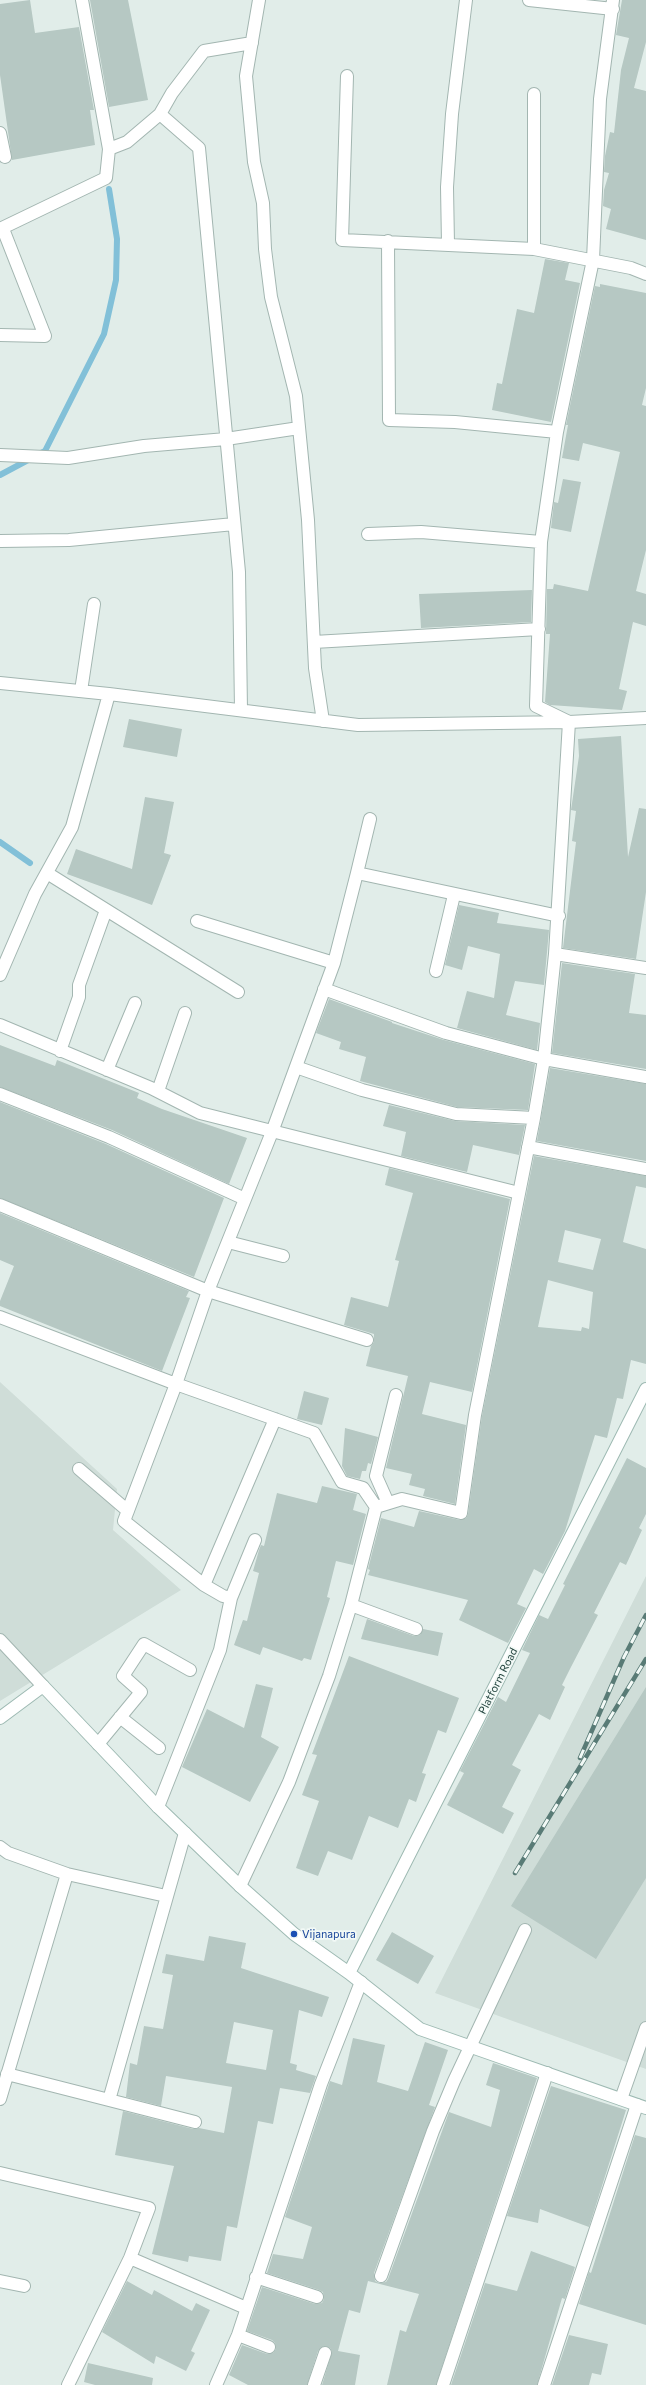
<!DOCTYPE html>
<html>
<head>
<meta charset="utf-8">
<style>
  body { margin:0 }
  canvas { display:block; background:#e1ede9 }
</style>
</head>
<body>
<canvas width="646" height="2385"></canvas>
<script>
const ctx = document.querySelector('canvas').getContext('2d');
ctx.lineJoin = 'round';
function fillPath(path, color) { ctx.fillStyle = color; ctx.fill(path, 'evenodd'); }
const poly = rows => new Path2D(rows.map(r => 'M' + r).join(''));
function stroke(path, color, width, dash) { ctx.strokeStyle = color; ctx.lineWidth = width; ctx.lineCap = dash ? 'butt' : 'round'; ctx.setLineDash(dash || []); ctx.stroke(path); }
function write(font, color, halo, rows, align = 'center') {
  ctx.font = font + ' Commissioner,sans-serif'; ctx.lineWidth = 3.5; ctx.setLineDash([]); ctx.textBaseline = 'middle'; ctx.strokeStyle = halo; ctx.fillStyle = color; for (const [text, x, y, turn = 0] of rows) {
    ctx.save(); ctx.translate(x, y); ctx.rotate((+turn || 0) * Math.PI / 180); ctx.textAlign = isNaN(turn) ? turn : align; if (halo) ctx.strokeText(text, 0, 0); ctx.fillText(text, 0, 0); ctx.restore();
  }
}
const built = poly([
  [0,1382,117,1489,113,1530,181,1590,0,1701],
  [646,1576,646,2069,435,1993]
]);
const stream = poly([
  [39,454,45,451,104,334,116,280,117,239,109,189],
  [0,475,30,459],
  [0,842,30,863]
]);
const building = poly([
  [30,0,35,33,79,27,94,110,90,110,95,145,12,160,0,75,0,4],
  [90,0,128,0,148,100,109,107],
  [622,0,646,0,646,42,634,88,646,91,646,240,606,229,611,209,603,206,604,190,609,173,604,172,605,156,610,132,614,133,621,70,629,38,616,35],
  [545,259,569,263,565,280,580,283,551,422,492,410,497,383,502,384,517,309,534,313],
  [600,284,646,293,646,388,642,405,646,406,646,550,636,591,646,594,646,626,633,622,619,689,627,691,622,710,550,705,545,702,550,634,546,634,547,589,553,589,554,584,588,591,620,452,583,443,579,461,562,458,568,425,566,425,595,286,600,287],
  [563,479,581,482,571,532,551,528,554,502,558,503],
  [532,590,531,622,421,628,419,594],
  [129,719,182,729,177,757,123,747],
  [621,736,628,857,639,808,646,809,646,892,636,959,563,948,576,842,572,841,576,811,571,810,579,756,578,739],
  [145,797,174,802,164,853,171,855,152,905,67,874,76,849,132,869],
  [459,905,499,913,497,923,549,930,544,985,515,981,506,1015,540,1023,537,1050,457,1028,467,991,494,998,500,954,468,946,462,970,445,965],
  [562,963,635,974,629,1013,646,1015,646,1069,552,1053],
  [329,999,392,1022,392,1023,444,1040,535,1064,528,1110,457,1107,360,1081,366,1057,339,1049,341,1042,316,1033],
  [0,1045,55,1066,57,1060,139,1093,137,1098,162,1109,247,1138,229,1184,112,1130,0,1087],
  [550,1068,646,1084,646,1161,537,1141],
  [0,1102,106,1144,224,1198,194,1277,0,1198],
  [389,1105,455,1121,525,1125,519,1155,473,1145,467,1172,401,1156,406,1132,383,1126],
  [534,1156,646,1176,646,1188,636,1186,623,1242,646,1249,646,1364,631,1360,623,1399,617,1398,607,1438,595,1435,565,1531,543,1574,534,1569,517,1604,526,1608,508,1643,459,1620,468,1600,368,1575,370,1570,368,1569,381,1518,414,1527,419,1511,460,1520,466,1518,468,1514,482,1416],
  [565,1230,601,1239,593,1270,558,1262],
  [548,1280,593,1292,589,1329,582,1327,581,1331,538,1327],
  [389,1168,510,1199,472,1392,430,1382,422,1414,466,1425,455,1504,423,1496,425,1489,409,1485,412,1474,386,1468,408,1376,366,1366,371,1346,374,1342,374,1334,344,1325,351,1297,388,1307,399,1261,395,1260,413,1193,385,1185],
  [0,1213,189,1291,186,1297,190,1298,162,1371,0,1306,0,1301,14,1266,0,1260],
  [304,1391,329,1398,322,1425,297,1419],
  [345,1428,378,1437,371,1464,368,1463,366,1471,362,1471,360,1479,347,1476,342,1466],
  [627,1458,646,1468,646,1514,639,1528,642,1530,626,1565,620,1562,594,1613,598,1615,571,1667,562,1685,565,1687,550,1720,539,1714,512,1765,521,1770,502,1807,514,1813,503,1834,447,1805,464,1773,460,1771,498,1697,506,1702,530,1653,522,1650,539,1615,548,1619,565,1585,563,1584],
  [322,1486,357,1494,353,1510,366,1514,353,1565,336,1561,327,1597,330,1598,311,1660,304,1658,302,1661,263,1647,260,1655,234,1645,243,1620,247,1621,259,1573,253,1571,259,1550,261,1545,264,1546,277,1493,317,1503],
  [367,1619,414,1636,420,1635,423,1629,443,1633,438,1656,361,1639],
  [349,1656,459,1698,446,1733,438,1730,422,1773,426,1774,416,1802,409,1799,398,1828,369,1816,352,1860,328,1851,318,1876,296,1868,319,1801,302,1795,317,1755,312,1754],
  [256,1684,273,1688,261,1737,279,1747,250,1802,182,1767,207,1709,244,1728],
  [646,1687,646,1878,596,1959,511,1906],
  [392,1932,434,1956,418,1984,376,1960],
  [209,1936,246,1943,241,1968,329,1997,322,2017,299,2010,290,2063,297,2065,296,2070,316,2076,310,2093,280,2088,273,2124,258,2121,237,2228,227,2226,221,2261,189,2256,188,2262,152,2254,174,2166,115,2155,123,2111,193,2129,199,2128,224,2133,232,2087,166,2076,161,2106,126,2097,130,2063,137,2065,144,2026,163,2029,173,1975,162,1973,166,1954,204,1961],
  [234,2022,273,2030,266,2070,226,2063],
  [353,2038,385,2045,377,2082,408,2091,425,2042,448,2050,429,2105,435,2107,374,2273,375,2281,379,2283,386,2282,388,2279,449,2112,491,2127,500,2090,486,2085,493,2063,537,2078,436,2385,387,2385,400,2330,406,2332,419,2294,368,2281,360,2313,349,2310,338,2351,360,2355,355,2385,322,2385,332,2352,330,2348,324,2346,318,2351,307,2385,248,2385,229,2375,242,2345,267,2354,273,2353,276,2349,275,2343,272,2340,247,2331,262,2287,315,2304,322,2303,324,2299,323,2292,319,2290,267,2273,273,2254,303,2259,312,2227,285,2217,330,2081,342,2085],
  [551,2086,626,2110,589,2227,540,2209,538,2223,507,2216],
  [635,2135,646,2138,646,2325,579,2304,589,2272,591,2273],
  [531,2251,575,2267,565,2299,562,2298,537,2385,451,2385,485,2283,517,2291],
  [127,2281,152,2295,154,2290,192,2311,196,2303,210,2310,191,2351,195,2353,186,2371,156,2356,154,2364,102,2332],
  [569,2335,608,2344,601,2375,592,2373,589,2385,552,2385],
  [88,2363,153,2378,152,2385,95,2385,84,2382]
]);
const lane = poly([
  [0,1640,43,1686],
  [621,2099,646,2028]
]);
const street = poly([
  [82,0,109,149,127,142,160,114,199,148,239,572,241,710],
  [259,0,246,76,254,162,263,203,265,249,271,297,296,396,308,520,315,668,323,721],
  [529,0,613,9],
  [347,76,342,240,534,249,631,268,646,274],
  [534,94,534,249],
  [160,114,172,93,204,51,252,43],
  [0,133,5,157],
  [0,229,106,178,109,149],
  [388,241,389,420,455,422,557,432],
  [448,244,447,187,452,114,466,0],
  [0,335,45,336,3,229],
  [0,455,68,458,144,446,226,439,299,428],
  [368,534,421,532,541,542],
  [0,541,69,540,234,524],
  [314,642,539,629],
  [0,683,109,694,358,725,569,722,646,718],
  [81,691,94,604],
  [370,819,357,873,559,916],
  [47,873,238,992],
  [197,921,334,963],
  [555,954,646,968],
  [436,971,454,895],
  [0,975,35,894,72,827,109,694],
  [324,989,446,1033,544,1059,646,1077],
  [0,1025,151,1088,200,1113,519,1193],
  [60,1051,79,997,79,985,106,910],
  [296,1067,362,1090,456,1114,534,1118],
  [107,1070,135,1003],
  [158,1091,185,1013],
  [0,1094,109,1137,245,1199],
  [528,1147,646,1169],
  [0,1205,208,1291,367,1340],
  [228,1242,283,1256],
  [0,1317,176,1384,314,1433,342,1482,363,1488,376,1507],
  [79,1469,128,1511],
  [388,1503,376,1476,396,1395],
  [204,1585,275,1419],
  [231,1598,255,1540],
  [351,1605,416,1629],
  [120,1717,159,1748],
  [98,1744,141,1692,123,1676,144,1644,190,1670],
  [158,1807,220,1650,231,1598,223,1596,204,1585,124,1521,176,1384,208,1291,272,1132,334,963,357,873],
  [0,1847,8,1853,67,1874,166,1896],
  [240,1886,289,1782,329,1676,351,1605,376,1507,402,1499,461,1513,475,1415,534,1118,544,1059,555,954,569,722,536,706,541,542,557,432,593,260,600,99,613,0],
  [7,2074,109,2100,185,1833],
  [0,2099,67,1874],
  [109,2100,195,2122],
  [0,2173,149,2208,130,2258,68,2385],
  [130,2258,246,2308],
  [381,2276,433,2131,454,2081,525,1930],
  [256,2277,317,2297],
  [0,2281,24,2286],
  [238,2335,269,2347],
  [216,2385,238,2335,321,2084,361,1982],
  [314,2385,325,2353],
  [443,2385,547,2073],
  [544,2385,637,2105]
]);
const secondary = poly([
  [0,1718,43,1686,158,1807,240,1886,294,1934,349,1973,420,2029,646,2108],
  [349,1973,646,1389]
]);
const rail = poly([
  [580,1758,624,1657,646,1615],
  [515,1873,646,1659]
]);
const markers = [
  [294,1934,4,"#1a4fb4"]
];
const streetNames = [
  ["Platform Road",498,1681,-63]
];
const transitNames = [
  ["Vijanapura",302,1934]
];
fillPath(built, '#cfddd8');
stroke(stream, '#82c0d8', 6);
fillPath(building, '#b6c8c3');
stroke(lane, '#a3b6b1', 14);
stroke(street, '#a3b6b1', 14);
stroke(secondary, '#9ebab3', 14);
stroke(lane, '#fff', 12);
stroke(street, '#fff', 12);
stroke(secondary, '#fff', 12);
stroke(rail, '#597b76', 4.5);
stroke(rail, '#f2f9f6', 3, [9]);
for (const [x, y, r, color] of markers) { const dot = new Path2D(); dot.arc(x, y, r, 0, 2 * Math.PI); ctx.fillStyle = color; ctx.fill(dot); stroke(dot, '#f2f9f6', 1.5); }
write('11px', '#1f403b', '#f2f9f6', streetNames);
write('11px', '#164399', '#f2f9f6', transitNames, 'left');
</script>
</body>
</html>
